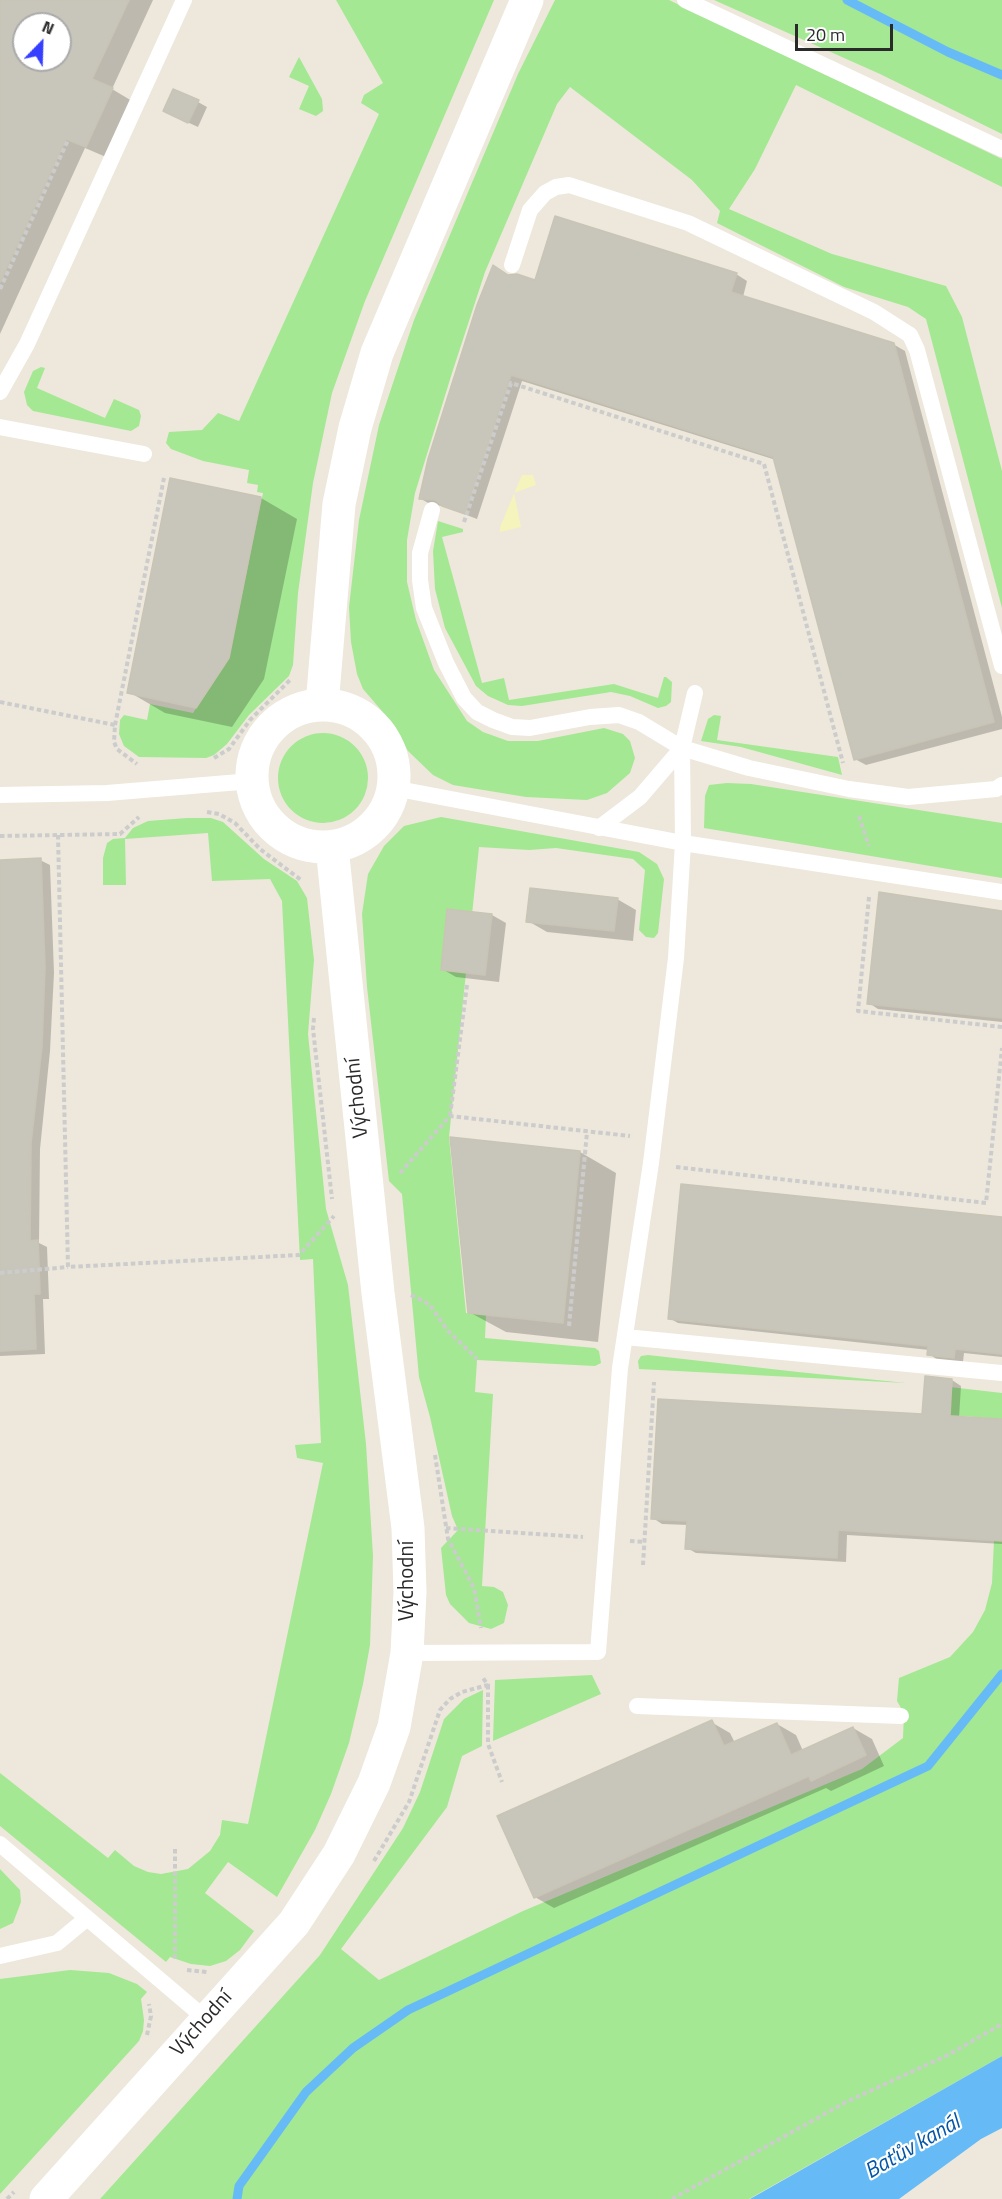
<!DOCTYPE html>
<html>
<head>
<meta charset="utf-8">
<style>
  body { margin:0 }
  #map { position:relative; width:1002px; height:2199px; overflow:hidden; background:#ede8db; font-family:"Titillium Web",sans-serif }
  canvas { display:block }
  .north { position:absolute; left:12px; top:12px; width:60px; height:60px; box-sizing:border-box; background:#fff; border:2px solid #aaa; border-radius:50%; rotate:23deg; font-size:16px; font-weight:700; line-height:24px; text-align:center; color:#2a2a2a }
  .north::after { content:''; display:block; margin:auto; width:21px; height:27px; background:#363eff; clip-path:polygon(50% 0,100% 100%,50% 72%,0 100%) }
  .scale { position:absolute; left:795px; top:24px; width:98px; height:27px; box-sizing:border-box; border:3px solid #2a2a2a; border-top:0; padding-left:8px; font-size:18px; line-height:21px; white-space:nowrap; color:#2a2a2a; -webkit-text-stroke:4px #fff; paint-order:stroke }
</style>
</head>
<body>
<div id="map">
<canvas width="1002" height="2199"></canvas>
<div class="north">N</div>
<div class="scale">20 m</div>
</div>
<script>
const ctx = document.querySelector('canvas').getContext('2d');
ctx.lineJoin = 'round';
function fillPath(path, color) { ctx.fillStyle = color; ctx.fill(path, 'evenodd'); }
const poly = rows => new Path2D(rows.map(r => 'M' + r).join(''));
function stroke(path, color, width, dash) { ctx.strokeStyle = color; ctx.lineWidth = width; ctx.lineCap = dash ? 'butt' : 'round'; ctx.setLineDash(dash || []); ctx.stroke(path); }
function write(font, color, halo, rows, align = 'center') {
  ctx.font = font + ' "Titillium Web",sans-serif'; ctx.lineWidth = 4.5; ctx.setLineDash([]); ctx.textBaseline = 'middle'; ctx.strokeStyle = halo; ctx.fillStyle = color; for (const [text, x, y, turn = 0] of rows) {
    ctx.save(); ctx.translate(x, y); ctx.rotate((+turn || 0) * Math.PI / 180); ctx.textAlign = isNaN(turn) ? turn : align; if (halo) ctx.strokeText(text, 0, 0); ctx.fillText(text, 0, 0); ctx.restore();
  }
}
const green = poly([
  [336,0,494,0,365,301,332,393,313,483,298,593,293,665,289,676,249,715,227,744,214,755,206,758,139,757,124,746,119,734,120,720,124,715,147,720,150,704,193,713,229,658,263,493,257,492,258,485,247,483,249,470,203,461,171,449,166,443,169,432,202,430,218,413,239,421,379,114,361,103,364,95,383,83],
  [555,0,669,0,1002,159,1002,187,796,85,755,169,729,209,832,254,946,286,962,317,1002,471,1002,608,926,319,908,307,844,287,717,223,720,211,692,180,570,87,557,104,485,272,452,373,415,493,407,540,407,582,416,620,434,670,467,721,483,732,508,741,538,741,604,728,623,734,630,741,635,758,630,773,607,793,587,800,526,797,453,785,433,775,408,751,394,725,363,689,357,674,351,642,349,607,359,520,379,425,414,320,518,74],
  [714,0,1002,0,1002,134,880,74],
  [299,57,322,99,323,111,316,116,299,109,309,86,289,77],
  [41,367,45,368,37,388,105,418,114,399,139,410,141,416,139,426,131,431,33,411,27,405,24,392,33,371],
  [438,521,463,529,463,532,442,537,482,683,504,678,509,700,614,684,658,698,664,677,666,677,672,682,671,702,666,706,658,708,630,696,611,692,522,706,508,705,488,696,476,686,445,628,435,589,433,551],
  [714,715,721,716,717,740,838,757,842,775,741,747,701,741,708,719],
  '278 778a45 45 0 1 1 90 0a45 45 0 1 1-90 0Z',
  [727,783,751,784,1002,823,1002,878,704,828,705,796,709,785],
  [441,817,639,852,657,864,664,879,658,933,654,938,646,937,639,930,645,870,633,859,556,848,529,850,479,847,449,1137,466,1313,486,1315,485,1338,595,1348,599,1351,601,1363,595,1366,477,1360,475,1392,493,1394,482,1586,494,1587,503,1592,508,1605,504,1623,491,1629,469,1623,450,1604,446,1595,441,1548,458,1530,452,1516,430,1417,419,1377,402,1194,389,1181,367,987,362,914,368,874,384,846,404,826],
  [187,818,211,818,223,822,264,859,297,881,307,898,314,960,308,1034,326,1209,348,1285,366,1444,373,1556,370,1645,363,1684,349,1743,331,1794,315,1830,277,1897,228,1862,205,1893,254,1931,240,1950,226,1961,210,1966,191,1964,170,1957,166,1962,0,1826,0,1773,108,1858,115,1850,134,1866,148,1872,161,1874,188,1869,210,1851,220,1835,222,1820,248,1824,323,1463,297,1458,295,1445,321,1443,313,1259,300,1260,282,901,270,879,212,881,208,833,125,839,126,885,103,885,103,858,107,843,113,839,125,838,133,828,148,821],
  [648,1355,798,1372,906,1383,639,1369,638,1361,641,1356],
  [950,1387,1002,1393,1002,1419,948,1415],
  [994,1540,1002,1540,1002,2056,749,2199,100,2199,320,1955,403,1828,420,1792,444,1719,464,1699,483,1690,482,1746,462,1756,447,1807,341,1949,379,1980,523,1911,862,1769,903,1738,904,1713,897,1701,899,1678,950,1657,973,1632,985,1610,992,1583],
  [592,1675,601,1694,493,1741,495,1680],
  [0,1869,20,1890,21,1902,13,1923,0,1929],
  [70,1970,109,1973,137,1984,147,1992,141,1999,144,2020,143,2031,139,2041,0,2194,0,1979]
]);
const sand = poly([
  [522,475,533,475,536,485,514,493,521,527,500,532,500,527]
]);
const water = poly([
  [1002,2056,1002,2128,981,2139,899,2199,750,2199]
]);
const shadow = poly([
  [0,0,153,0,112,89,132,101,106,157,85,148,0,334],
  [24,24,60,24,60,60,24,60],
  [198,102,207,107,198,127,174,116],
  [736,274,747,281,743,297,893,344,905,351,1002,717,1002,729,866,765,855,759,776,460,522,381,477,519,443,506,432,505,421,499,514,280,536,282],
  [171,480,261,498,297,519,264,679,232,727,165,713,129,692],
  [40,860,50,865,54,973,50,1051,40,1149,39,1243,47,1247,49,1299,43,1299,45,1354,0,1356,0,861],
  [617,899,636,910,633,941,547,932,528,921],
  [1002,913,1002,1022,878,1009,869,1003],
  [492,915,506,923,499,982,456,977,442,969],
  [452,1139,580,1152,616,1173,598,1342,506,1332,469,1312],
  [1002,1219,1002,1357,964,1353,963,1362,938,1360,929,1354,929,1350,678,1323,669,1318],
  [927,1378,952,1380,961,1386,959,1418,1002,1420,1002,1544,847,1535,846,1562,696,1553,687,1548,688,1525,662,1524,653,1518,924,1416],
  [711,1722,730,1733,735,1743,777,1724,796,1735,803,1751,853,1728,872,1739,884,1766,831,1791,826,1788,554,1908,535,1897]
]);
const stream = poly([
  [847,0,948,52,1002,75],
  [237,2199,239,2186,306,2092,353,2048,408,2010,928,1766,1002,1674]
]);
const building = poly([
  [0,0,129,0,92,79,113,88,86,147,66,139,0,282,0,0],
  [24,24,60,24,60,60,24,60,24,24],
  [173,89,199,100,188,123,163,111,173,89],
  [555,216,737,273,731,292,894,343,994,722,854,760,773,457,511,375,465,514,442,506,435,500,419,499,428,459,477,305,493,265,508,275,517,274,535,280,555,216],
  [170,478,261,497,229,658,196,708,127,693,170,478],
  [41,858,45,967,42,1046,31,1143,30,1241,38,1240,40,1294,34,1294,36,1349,0,1351,0,860,41,858],
  [530,888,618,898,614,931,526,922,530,888],
  [879,892,1002,911,1002,1018,867,1004,879,892],
  [447,909,492,914,485,975,441,970,447,909],
  [450,1137,580,1151,563,1323,468,1313,450,1137],
  [681,1184,1002,1217,1002,1354,955,1349,954,1358,927,1355,928,1346,668,1319,681,1184],
  [925,1376,952,1379,950,1416,1002,1419,1002,1541,838,1530,837,1558,685,1549,687,1521,651,1519,658,1399,922,1414,925,1376],
  [712,1720,724,1746,777,1723,791,1755,853,1727,866,1755,811,1781,809,1776,534,1898,497,1816,712,1720]
]);
const path = poly([
  [0,289,68,140],
  [464,522,511,383,764,464,843,763],
  [0,702,115,725,114,742,117,749,137,764],
  [115,725,164,478],
  [214,758,229,749,250,720,290,680],
  [207,812,219,814,235,823,260,849,301,880],
  [859,816,869,846],
  [58,835,68,1267,299,1255,334,1216],
  [0,836,120,834,139,817],
  [869,897,858,1011,1002,1027],
  [314,1018,313,1029,332,1199],
  [450,1116,467,985],
  [676,1167,986,1203,1002,1048],
  [400,1173,450,1116,630,1136],
  [0,1273,68,1267],
  [411,1295,429,1304,448,1331,477,1359],
  [569,1326,587,1132],
  [435,1455,448,1539,474,1588,481,1628],
  [446,1528,583,1537],
  [630,1541,645,1542],
  [643,1565,654,1382],
  [488,1685,488,1744,502,1782],
  [175,1849,175,1961],
  [374,1861,409,1802,440,1710,450,1699,462,1692,488,1685,483,1678],
  [187,1970,207,1972],
  [147,2035,151,2016,149,2004],
  [7,2199,14,2192],
  [672,2199,846,2102,948,2055,1002,2024]
]);
const service = poly([
  [685,0,1002,149],
  [512,265,530,210,545,193,556,187,569,185,688,223,874,312,910,335,917,350,1002,666],
  [0,392,27,344,184,0],
  [0,427,144,454],
  [432,510,420,553,420,580,424,608,446,663,464,698,477,712,493,720,512,727,530,728,590,717,619,715,639,722,682,748,749,768,849,789,908,797,996,789,1002,785],
  [393,788,683,843,1002,892],
  [0,795,107,793,252,781],
  [599,828,640,797,682,748],
  [625,1337,1002,1373],
  [407,1653,598,1652,620,1368,651,1163,676,958,683,843,682,748,695,693],
  [637,1706,901,1716],
  [0,1844,206,2019],
  [0,1956,57,1943,86,1919]
]);
const minor = poly([
  [322,705,339,504,355,428,377,353,527,0],
  '252 776a71 71 0 1 1 142 0a71 71 0 1 1-142 0Z',
  [46,2199,294,1923,339,1854,374,1783,394,1727,407,1653,410,1592,408,1528,378,1293,332,847]
]);
const streetNames = [
  ["Východní",358,1098,-96],
  ["Východní",408,1581,-90],
  ["Východní",202,2024,-48]
];
const waterNames = [
  ["Baťův kanál",913,2148,-30]
];
fillPath(green, '#a4e893');
fillPath(sand, '#f5f4bc');
fillPath(water, '#66bbf7');
fillPath(shadow, '#0003');
stroke(stream, '#66bbf7', 9);
fillPath(building, '#c8c6ba');
stroke(building, '#c9c5b5', 1.5);
stroke(path, '#ccc', 4, [4.5, 3]);
stroke(service, '#fff', 16);
stroke(minor, '#fff', 33);
write('21px', '#2a2a2a', '#fff', streetNames);
write('italic 22px', '#0455a5', '#fff', waterNames);
</script>
</body>
</html>
